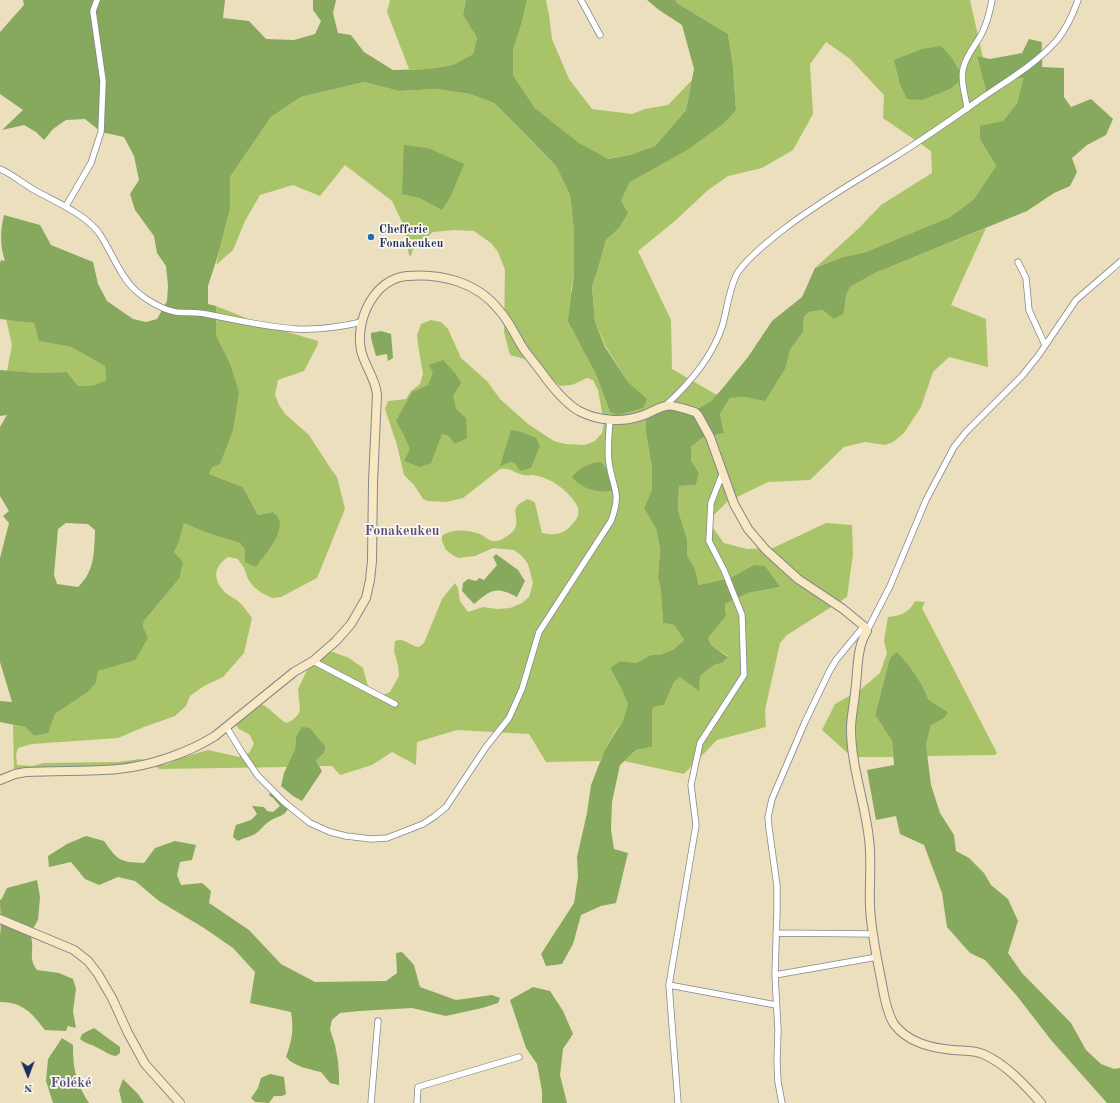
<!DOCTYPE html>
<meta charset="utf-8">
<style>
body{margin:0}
#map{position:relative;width:1120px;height:1103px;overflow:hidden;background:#ecdfbe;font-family:"Old Standard TT",serif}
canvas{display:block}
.north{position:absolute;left:8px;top:1055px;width:40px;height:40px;-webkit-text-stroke:3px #fbf7ec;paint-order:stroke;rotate:179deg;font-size:11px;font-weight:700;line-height:16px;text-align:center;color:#1b2f5e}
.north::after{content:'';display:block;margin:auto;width:14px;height:18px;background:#1b2f5e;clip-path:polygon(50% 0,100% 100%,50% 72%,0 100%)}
</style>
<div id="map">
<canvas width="1120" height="1103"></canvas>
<div class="north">N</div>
</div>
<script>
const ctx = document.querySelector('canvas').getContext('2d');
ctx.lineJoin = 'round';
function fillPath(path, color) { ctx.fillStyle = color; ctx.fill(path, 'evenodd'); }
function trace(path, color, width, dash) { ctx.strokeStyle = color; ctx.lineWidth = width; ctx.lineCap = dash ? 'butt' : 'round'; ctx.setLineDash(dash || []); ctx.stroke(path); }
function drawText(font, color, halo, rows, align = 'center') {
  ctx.font = font + ' "Old Standard TT",serif'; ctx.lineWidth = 3.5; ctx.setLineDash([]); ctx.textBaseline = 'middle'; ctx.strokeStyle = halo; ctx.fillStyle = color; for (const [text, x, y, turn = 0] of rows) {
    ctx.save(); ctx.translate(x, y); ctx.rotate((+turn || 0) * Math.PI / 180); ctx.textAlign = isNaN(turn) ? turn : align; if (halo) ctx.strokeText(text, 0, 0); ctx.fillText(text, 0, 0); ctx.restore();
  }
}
const green = new Path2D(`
 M390,0H466L463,15L477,38L473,54L453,65L429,69H409L387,12Z
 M527,0H546L549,15L552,39L569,79L592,109L632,114L645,109L668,105L692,80L686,110L655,146L630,155L607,159L578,142L535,108L513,75V50L522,22Z
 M675,0H970L983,58L977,56L999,86L1017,78H1025L1017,103L1003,121L980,139L996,166L974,199L950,217L866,252L843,257L815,268L859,228L881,205L932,173L931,151L883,118L884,95L849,58L826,42L810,64L813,114L793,150L762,168L728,176L707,191L676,220L638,251L671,320L672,369L717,395L710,402L700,408L677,402L646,433L652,468V490L644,508L656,529L660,549L658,577L661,592L663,623L674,625L684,640L674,649L660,655H651L636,663L620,661L610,668L620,686L628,704L622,723L615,731L600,761L546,762L529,734L457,730L417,742L416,765L392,752L372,765L340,775L332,766H319L316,761L324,753L326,747L310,728L296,737L295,749L287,767L160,769L152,765L146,769L96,770L76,766L55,770L43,777L34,767L14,772L13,725L25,727L34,736L47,733L55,714L88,692L96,683L98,671L112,666L143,627L144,621L179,579L174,552L179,542L184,522L210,534L240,543L245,550L279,529V519L273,512L258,515L243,487L209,474L239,393L230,363L216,335V306L261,324L318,341L317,346L304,371L278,380L275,395L279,405L285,414L309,435L331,469L337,477L345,509L317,578L281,597L272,598L262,593L254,587L248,579L244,568L238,559L228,557C215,566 212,577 223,590C227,595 234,598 238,601C244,606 248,613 252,618L244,653L223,677L204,686L190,696L186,706L175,716L144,727L118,738L32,744L18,748L16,754L17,765L33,766L43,763L119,762L140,759L166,765L180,758L208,750L239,757L249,753L254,744L250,735L239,729L236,725L235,715L258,703C269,706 276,717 286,723L291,721L298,715L300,710L298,689L310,664L327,652H333L349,658L363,668L370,694H386L390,692L399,676L398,665L394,651L395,641C405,637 409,646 419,647L424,643L442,599L455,583L458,588L460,601L468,612L483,607L497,609L510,608L522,603L529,597L533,583L528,564L522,556L514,550L493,548L475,556L459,558L454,556L446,550L442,541V536C453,528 470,530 482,535C485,537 489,540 492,541C496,542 501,540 504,538C507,536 512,533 514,530C522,519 507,509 524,501C528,498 531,500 535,503L542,533C556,536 565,534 574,522C578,518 579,514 578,508C576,500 561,486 553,482C548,479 539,476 533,475C530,475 526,476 523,475C513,473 513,468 500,469L463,498L446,502L428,501L423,499L414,485L404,475L397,445L385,409L388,401L406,399L411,391L420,384L423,374L418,345L417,335L421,324L431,320L441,322L448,329L461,358L487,381L500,399L528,424L554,441L565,444L585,445L595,441L602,433L604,423L598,390L593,380L587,378L572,385L560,386L536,365L528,360L510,355L504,332L505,270L498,252L491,243L474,231L454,230L433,232L413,249L411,256L409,255L404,226L392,201L345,165L320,196L293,185L260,195L245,221L233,250L216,265L230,209V177L271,117L301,97L364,82L399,91L436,89L470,94L494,103L556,166L570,195L574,231V274L571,290L595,372L610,412L647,400L628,382L606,347L595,322L592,286L598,269L606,240L618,229L621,201L630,182L657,166L736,110L733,67L728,34L677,3Z
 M986,228L951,305L986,319L988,367L949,357L933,372L921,407L904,433L893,442L885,445L865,442L844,447L810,480L768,482L727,502L708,521L724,543L747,549L773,548L826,523L852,525L853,554L847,597L787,635L780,643L765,710L766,727L717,740L684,774L624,761L636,750L652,747V718L653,707L664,705L674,682L680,677L700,676L714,665L722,663L728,656L711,645L708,638L726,616L725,604L748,593L780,587L754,565L730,578L699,585L695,569L687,555V539L678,510L679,486L696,485L699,473L691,460V447L702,438L724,433L720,414L730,398L746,397L786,367L790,350L803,332L804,317L809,312L823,310L844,313L846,296L850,287L875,273Z
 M6,319L34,323L40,341L71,347L105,366L106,380L95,385L78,386L67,372L38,373L7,371L12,345Z
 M915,601L925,602L922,608L997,753L995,755L927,756L926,745L931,725L943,718L948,712L929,700L921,683L910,667L890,658L875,715L892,741L893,757H852L822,730L835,704L860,690L880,673L887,653L884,641L888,617C900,616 909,613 915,601Z`);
const forest = new Path2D(`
 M23,0H225L223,18L249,21L266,39L294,40L315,34L321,21L313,10V0H336L333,13L338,33L351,35L364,52L393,70L429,69L453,65L473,54L477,38L463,15L466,0H527L522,22L513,50V75L535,108L578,142L608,159L630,155L655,146L686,110L694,69L682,25L659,10L647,0H675L677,3L728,34L733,67L736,110L723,124L687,150L630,182L621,201L628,213L618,229L606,240L598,269L592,286L595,322L605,347L628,382L647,399L643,408L617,415L610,412L595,372L568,321L574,274V231L570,195L556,166L522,131L494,103L470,94L436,89L399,91L364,82L301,97L271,117L230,177V209L219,252L208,286V304L216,306V335L230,363L239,392L233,430L220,464L212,467L209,474L243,487L258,515L273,512C275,514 278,517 279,519C284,535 264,555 256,567L245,562V550L240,543L210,534L184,523L179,542L174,552L183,562L179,579L144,621L143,627L148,638L135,660L98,671L96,683L88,692L55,714L48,733L34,736L25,727L0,722V701L12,702L0,662V558L9,523L3,516L9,511L0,496V427L7,415L0,416V370L38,373L67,372L78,386L95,385L106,380L105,366L71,347L39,341L34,323L0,319V263L1,260L5,261C0,246 0,231 4,215L40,225L51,245L93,262L98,284L107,301L133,319L146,322L157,319L167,301L168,286L166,266L157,253L154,236L135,210L130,194L139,180L134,156L124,137L101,132L85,119L66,120L53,129L44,140L36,132L24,125L2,130L23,110L0,94V32L24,5ZM66,523L88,524L95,530C94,552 95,571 78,587L57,584L54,575L58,529Z
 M1029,39L1042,42C1041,51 1043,58 1042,67L1064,68V97L1071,107L1091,99L1113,119L1106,135L1087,145L1072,158L1077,172L1070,186L1054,193L1027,211L875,273L850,287L846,296L844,313L834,319L823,310L809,312L804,317L803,332L790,350L786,367L765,401L746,397L730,398L720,414L724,433L702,438L691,447V460L699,473L696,485L679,486L678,510L687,539V555L695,569L699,585L730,578L754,565L765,566L780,587L748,593L725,604L726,616L708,638L711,645L728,657L722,663L714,665L700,676L699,691L680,677L674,682L664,705L653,707L652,718V747L636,750L620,765L612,802L611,830L614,849L628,853L616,903L601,906L581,915L573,944L562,964L546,966L541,954L574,903L578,877L577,857L587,813L591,785L604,752L616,731L622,723L628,704L620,686L610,668L620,661L636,663L651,655H660L674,649L684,640L674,625L663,623L661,592L658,577L660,549L656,529L644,508L652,490V468L646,433V412L663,403L677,402L699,408L710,402L722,389L748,357L772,321L802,297L815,268L843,257L866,252L950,217L974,199L996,166L980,139V126L1003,121L1017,103L1024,78H1017L987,93L977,56L990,59L1022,53Z
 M941,46L952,58L963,78L950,89L922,100L907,99L900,84L894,60L922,49Z
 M404,145L428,148L464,164L451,196L442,210L420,198L402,194Z
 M381,331L391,334L393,358L388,361L387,354L376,356L371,338V333Z
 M443,360L455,373L461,383L453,396L456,409L466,418L467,438L455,444L449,436L442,434L431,463L420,467L404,461L410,449L404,435L396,421L412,392L428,385L433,373L429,365Z
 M511,430L522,432L536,438L540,446L531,468L520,471L515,463L510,462L500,466Z
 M601,462L613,477L612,491C598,493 581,489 572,477C580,467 589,463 601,462Z
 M496,554L518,570L525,581L517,597C497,586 491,589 474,604L462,591L463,583L468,579L476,581L479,578L484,580L497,565L493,557Z
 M897,652L910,667L921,683L929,700L948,712L944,718L931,725L926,745L931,785L940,813L954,835L956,851L969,858L984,873L991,885L1008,899L1018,921L1008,953L1022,973L1071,1023L1086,1050L1101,1064L1114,1069L1120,1068V1103H1107L1051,1040L1017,996L985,960L970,953L947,927L942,893L924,845L900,834L896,816L876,820L867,770L894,765L892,741L875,715L890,658Z
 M302,727L310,728L326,747L324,753L316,761L322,771L302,801L293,796L281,786L284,773L295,749L296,737Z
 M270,793L286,799L290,803C286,819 278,814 267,823C263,826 260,831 255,834C250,837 243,838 238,841L233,837L234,831L236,825L251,820L257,814L252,806L264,807L267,811L273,812L280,806L273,798L269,795Z
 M86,836L104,841C118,861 120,862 144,863L155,848L175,841L196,845L192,860L180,862L177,875L181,885L202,883L211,891L209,903L249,930L281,964L315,982L386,981L397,973L396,953L402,952L414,965L420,987L456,1000L492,995L500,998L498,1003L482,1008L446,1016L412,1008L359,1011L340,1013L332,1020L330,1029L335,1045L338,1061L339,1075V1085L330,1083L321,1072C309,1069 295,1067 286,1057C292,1040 294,1030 291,1012L250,1003L255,972L233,948L204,928L159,901L135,881L118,877L99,885L85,879L71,862L49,867L48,856L67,844Z
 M37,880L40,897L38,920L30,934C36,949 27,957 37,970L59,973L73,979L76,989L73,1011L76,1028L68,1026L66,1031L45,1030C32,1013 23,1002 0,1002V935C2,924 0,912 0,899L1,900L7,888Z
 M533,987L550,991L563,1011L573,1034L563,1049L560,1075L567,1103H542V1091L537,1064L526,1048L510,1000Z
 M94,1028L120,1047V1053L116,1056C108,1055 105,1051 98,1048C91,1044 86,1044 80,1039L82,1034Z
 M62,1038L73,1045C73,1070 76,1082 89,1103H53L46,1081L48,1059Z
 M270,1074L284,1077L286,1094L282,1096H274L269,1103L255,1102L251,1098L258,1088L261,1078Z
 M123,1079L138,1094L144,1103H122L119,1090Z`);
const street = new Path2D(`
 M581,0L600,35
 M967,109C966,95 960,83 963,69C966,55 976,45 982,33C987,23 990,11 992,0
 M0,169C14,175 23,184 36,191C56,202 85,214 99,233C112,252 119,275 136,291C146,300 163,310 176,312C186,313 196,312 206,314C236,320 266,327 296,329C318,330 340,327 362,322
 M66,206L91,163L101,132L103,81L93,11L97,0
 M1018,262L1026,278L1029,310L1045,345
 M666,405C689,384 712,357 722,327C727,311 729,287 738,272C748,258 771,239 784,229C819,202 856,181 893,158C925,138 955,117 986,95C1010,79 1038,62 1057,40C1067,28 1073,14 1078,0
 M867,631L890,586L926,500L954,447L966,432L1022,376L1038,356L1076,300L1120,262
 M313,661L395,704
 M227,728L241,751L258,776L284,802L310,823L330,832L346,836L371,839L387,838L423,824L435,816L446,807L486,747L509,718L522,689L539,632L611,521C622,492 613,490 609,463C607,449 609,434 610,419
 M776,933L873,934
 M775,975L877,957
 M669,985L776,1005
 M371,1103L378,1021
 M417,1103L418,1087L519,1057
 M678,1103L669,985L696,825L691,785L700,743L744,675L742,615L724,570L709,541L711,503L723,472
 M782,1103L778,1082L777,1061L778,1030L775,975L777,911V886L769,828L768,817L772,799L805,722L829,672L836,660L864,626`);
const secondary = new Path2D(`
 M0,780L15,774L26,772C57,770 87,772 118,769C150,766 188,753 215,736L294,672L313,661L336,641L351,624L366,598L370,580L372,561L373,482L377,395C376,379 364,365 361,350C355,320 374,279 407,276C441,273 477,282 499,310C509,321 515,335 523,348C530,358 538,367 545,377C554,389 565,403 579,411C598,421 623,423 644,415C650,413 659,407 666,406C672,404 688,410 695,412L698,415L710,437L734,504L748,529L766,550L798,579L843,609L865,627L867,631C856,648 858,673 855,693C854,705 851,717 851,729C851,766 865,802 869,839C872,861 869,884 870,906C871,932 877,958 882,984C884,996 887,1013 894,1024C908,1043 932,1048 953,1050C963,1051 974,1050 983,1054C1006,1064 1025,1085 1041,1103
 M0,919L74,950L88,961L98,974L112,998L128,1033L145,1064L180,1103`);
const markers = [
 [371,237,4,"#1f6fb2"]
];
const poiNames = [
 ["Chefferie",379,230],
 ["Fonakeukeu",379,244]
];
const quarterNames = [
 ["Fonakeukeu",402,531],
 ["Foléké",71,1083]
];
fillPath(green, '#a9c369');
fillPath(forest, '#86a95d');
trace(street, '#84878e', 7);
trace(secondary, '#84878e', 10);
trace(street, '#fff', 5.5);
trace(secondary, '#f8e7c3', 8);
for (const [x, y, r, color] of markers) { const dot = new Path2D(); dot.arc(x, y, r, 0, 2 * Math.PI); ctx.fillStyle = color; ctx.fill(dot); trace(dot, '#fbf7ec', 1.5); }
drawText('bold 12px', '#1b2f5e', '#fbf7ec', poiNames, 'left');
drawText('bold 14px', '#585081', '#fbf7ec', quarterNames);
</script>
